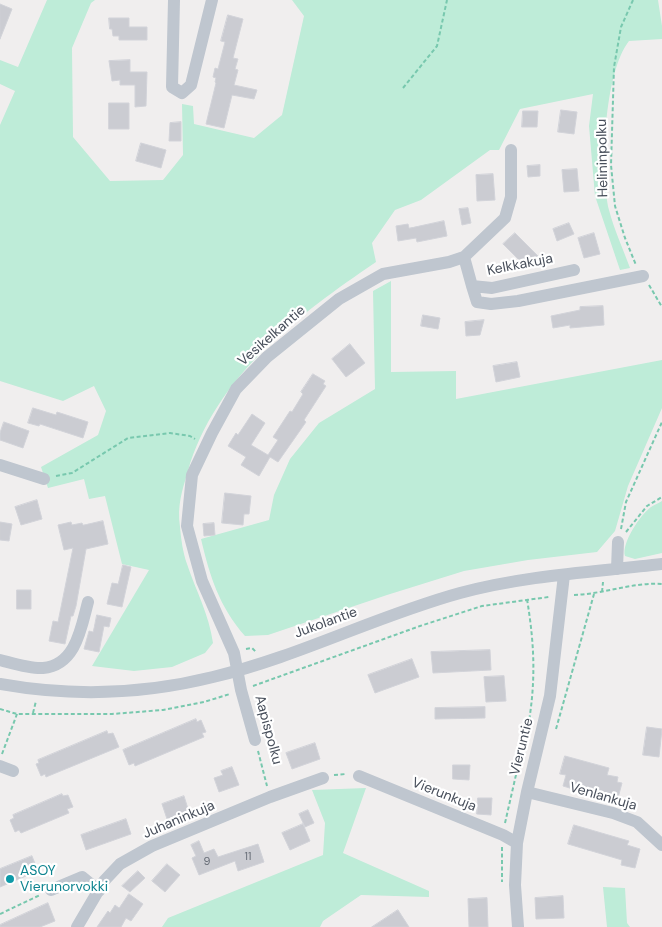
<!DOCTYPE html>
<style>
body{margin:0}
canvas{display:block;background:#f0eeee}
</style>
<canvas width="662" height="927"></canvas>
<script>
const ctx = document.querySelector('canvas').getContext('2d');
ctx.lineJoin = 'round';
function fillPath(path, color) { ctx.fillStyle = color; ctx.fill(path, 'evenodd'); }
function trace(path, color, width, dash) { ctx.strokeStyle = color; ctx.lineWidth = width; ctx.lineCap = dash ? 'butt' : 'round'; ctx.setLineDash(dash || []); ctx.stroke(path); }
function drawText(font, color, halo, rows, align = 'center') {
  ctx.font = font + ' "DM Sans",sans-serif'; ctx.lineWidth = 4.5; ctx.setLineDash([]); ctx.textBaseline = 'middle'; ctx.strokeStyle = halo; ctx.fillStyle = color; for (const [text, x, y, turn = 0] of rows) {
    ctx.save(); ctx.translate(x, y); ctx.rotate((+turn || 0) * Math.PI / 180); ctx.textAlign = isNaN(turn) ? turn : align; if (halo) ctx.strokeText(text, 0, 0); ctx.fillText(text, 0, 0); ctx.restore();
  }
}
const green = new Path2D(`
 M47,0H95L91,3L72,48L73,137L110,181L163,180L183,155L182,104L193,106L194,124L254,138L282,115L304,16L292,0H658L662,26V39L629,41C604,73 600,170 609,210C614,229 623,249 630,268L620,270L595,196L589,126L593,94L520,109L499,150H490L421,200L395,210L372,243L376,262C298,315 215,377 188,471C182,491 177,505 180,527C181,539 183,553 187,564C196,591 209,614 213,643L205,653L172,667L134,671L92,666L149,570L122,564L105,496L89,499L84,479L48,488L41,467L98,435L106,411L94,386L63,401L0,381V125L15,91L0,84V60L18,67Z
 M391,281V372L456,371V399L662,360V408L628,486L615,531L597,552L528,560L464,571L387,595L268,635L245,636C219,606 210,577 201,539L269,520L274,495L290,459L319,423L375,389L373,291Z
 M662,501V553L635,559L625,556C621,544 640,515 651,507C654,505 659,503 662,501Z
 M366,788L343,853L429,891V897L361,895L323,921L320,927H162L168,918L323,855L325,823L312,790Z
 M603,887L625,888L627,923L630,927H607Z`);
const building = new Path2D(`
 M0,4L12,9L0,39Z
 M228,15L243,19L233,58L238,59L235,69L238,70L234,85L257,90L254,99L232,95L224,128L206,124L216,83L215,82L216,78L213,77L215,68L218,69L225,42L221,41Z
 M109,18H129V27H147V40H119V36H113L112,29H110Z
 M130,60V72H147L146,106L135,107V85H120V80L112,81L109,61Z
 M109,103H129V129H109Z
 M561,110L577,112L574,134L558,132Z
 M523,111H538L537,127H522Z
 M181,122V141H169L170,123Z
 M141,143L166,150L161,168L136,161Z
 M540,165V176L528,177L527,166Z
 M577,169L579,191L564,192L562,170Z
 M493,174L495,200L477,201L476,175Z
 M468,208L471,223L462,225L459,209Z
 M444,221L447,236L417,242L416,238L398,241L396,226L408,224L409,228Z
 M569,223L574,234L557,241L553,229Z
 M515,233L540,258L528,269L503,244Z
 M594,233L600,254L584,258L578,238Z
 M603,306L604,325L570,328V325L553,328L551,316L580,310V307Z
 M423,315L440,318L438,329L421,326Z
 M484,320L480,335L466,336L465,322Z
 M350,344L365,363L346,377L332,359Z
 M517,362L520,377L496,382L493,366Z
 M313,374L325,381L323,384L326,386L304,420L306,422L278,462L270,457L259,476L241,465L246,457L228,446L236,433L238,435L252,414L265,423L251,445L268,455L278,440L273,437L290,411L292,412L303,394L301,392Z
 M33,408L56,415L57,412L88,422L83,438L40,424L39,426L28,423Z
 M4,422L29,431L23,448L0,440V433Z
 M225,493L251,496L249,514H244L243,525L222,523Z
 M37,500L42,519L21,525L15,507Z
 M103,521L108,544L86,549L76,606L73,616H71L65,644L49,641L53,621L58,622L73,548L64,550L58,525L71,522L72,525L82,523L83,525Z
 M0,522L12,524L9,541L0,540Z
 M214,523L215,535L204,536L203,524Z
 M123,565L131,567L122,607L107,604L112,583L118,584Z
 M17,590H31V609H17Z
 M97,615L111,618L109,627L104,626L99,652L84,649L89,631L93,632Z
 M490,650L491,670L433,673L431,652Z
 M412,659L419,677L375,693L368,675Z
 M504,676L506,701L486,702L484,677Z
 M485,707V718L435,719V708Z
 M196,719L197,722L201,720L206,732L202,733L204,737L135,766L134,763L129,765L123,750Z
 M647,727L662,729L659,757L643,755Z
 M107,731L108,734L113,733L119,747L46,777L45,774L41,776L36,764L39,763L38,760Z
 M315,743L320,759L292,769L286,753Z
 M565,756L609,768L607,775L618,777L617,782L622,783L618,798L597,792L596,796L563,786L566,775L560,774Z
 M453,765H470L469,780L453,779Z
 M232,767L239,785L219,792L214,778L223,775L221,771Z
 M62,794L63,796L68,795L73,807L67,809L69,813L21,833L19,830L15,832L10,820L14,818L13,815Z
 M184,796L189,812L167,819L162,804Z
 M478,798H492L491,815L477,814Z
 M308,810L314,823L305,827L299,814Z
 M126,819L131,834L86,850L81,835Z
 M303,824L310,841L290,850L282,833Z
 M574,825L629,841L627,845L640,849L635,868L621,865L622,860L568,844Z
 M199,841L204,853L214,849L218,857L258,844L264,862L238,871L235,861L199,875L192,858L196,856L191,845Z
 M32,856L38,871L0,887V869Z
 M167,864L180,875L165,892L152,881Z
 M138,871L145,878L130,892L122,886Z
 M129,894L143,904L131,921L126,918L121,927H97L108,911L110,913L115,905L119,908Z
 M563,896L564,918L536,919L535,898Z
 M487,898L488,927H469L468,899Z
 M48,903L55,921L40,927H0V925Z
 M398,910L409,927H372Z`);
const path = new Path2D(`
 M633,0L621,27L614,67L611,165L615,206L625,238L636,265
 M403,88L437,46L447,0
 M649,285L662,307
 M56,476L72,473L128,438L170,433L190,436L195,439
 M621,529L626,502L662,422
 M626,532L647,506L662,497
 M602,592L603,582
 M574,595C604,594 632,582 662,584
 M527,599C535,648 536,684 527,733
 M246,649L252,648L256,652
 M253,686L420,626L482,606L549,597
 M0,709L17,714H112L163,710L204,702L230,694
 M33,713L36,701
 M556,729L594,594
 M258,751L267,786
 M2,754L17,714
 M334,775L346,774
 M505,823L518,766L524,747
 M502,847V882
 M0,914L40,895`);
const minor = new Path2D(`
 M174,0L172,87L182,93L191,85L212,0
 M464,257L472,286L492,288L574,270
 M472,286L477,302L491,304L518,301L643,276
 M0,465L44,479
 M617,569L618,542
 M0,660C12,663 31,669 43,668C76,665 81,628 88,602
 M0,684C73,697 141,695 213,677C298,657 376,616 460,593C526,575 595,572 662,564
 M255,740L241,690L234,653L202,581L187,526L192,475L212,433L236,389L267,357L339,299L383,274L449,262L464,257L505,218L511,197V150
 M0,766L13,771
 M359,776L503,835L517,843
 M527,792L613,813L637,822L662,845
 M51,890L82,877L99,891
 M77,927L104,881L120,864L152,846L270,797L323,778
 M518,927L515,885L517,843L527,792L550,696L564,575`);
const markers = [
 [10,879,5,"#0f9aa8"]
];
const numberNames = [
 ["11",248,857],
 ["9",207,862]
];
const streetNames = [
 ["Helininpolku",603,158,-91],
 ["Kelkkakuja",520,265,-11],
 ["Vesikelkantie",272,336,-41],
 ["Jukolantie",326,623,-20],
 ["Aapispolku",268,730,75],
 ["Vieruntie",522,747,-76],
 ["Vierunkuja",444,795,22],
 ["Venlankuja",603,797,16],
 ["Juhaninkuja",179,820,-23]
];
const cultureNames = [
 ["ASOY",20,871],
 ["Vierunorvokki",20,887]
];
fillPath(green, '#beecd8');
fillPath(building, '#cbccd2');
trace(building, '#d2d3d9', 1);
trace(path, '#78c8ae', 2, [4, 2.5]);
trace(minor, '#bfc6cf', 12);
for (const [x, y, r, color] of markers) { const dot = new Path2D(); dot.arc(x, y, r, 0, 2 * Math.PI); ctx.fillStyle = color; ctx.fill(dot); trace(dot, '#fff', 2); }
drawText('11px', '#686e78', null, numberNames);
drawText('14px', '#474e5a', '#fff', streetNames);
drawText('14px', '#0d838f', '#fff', cultureNames, 'left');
</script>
